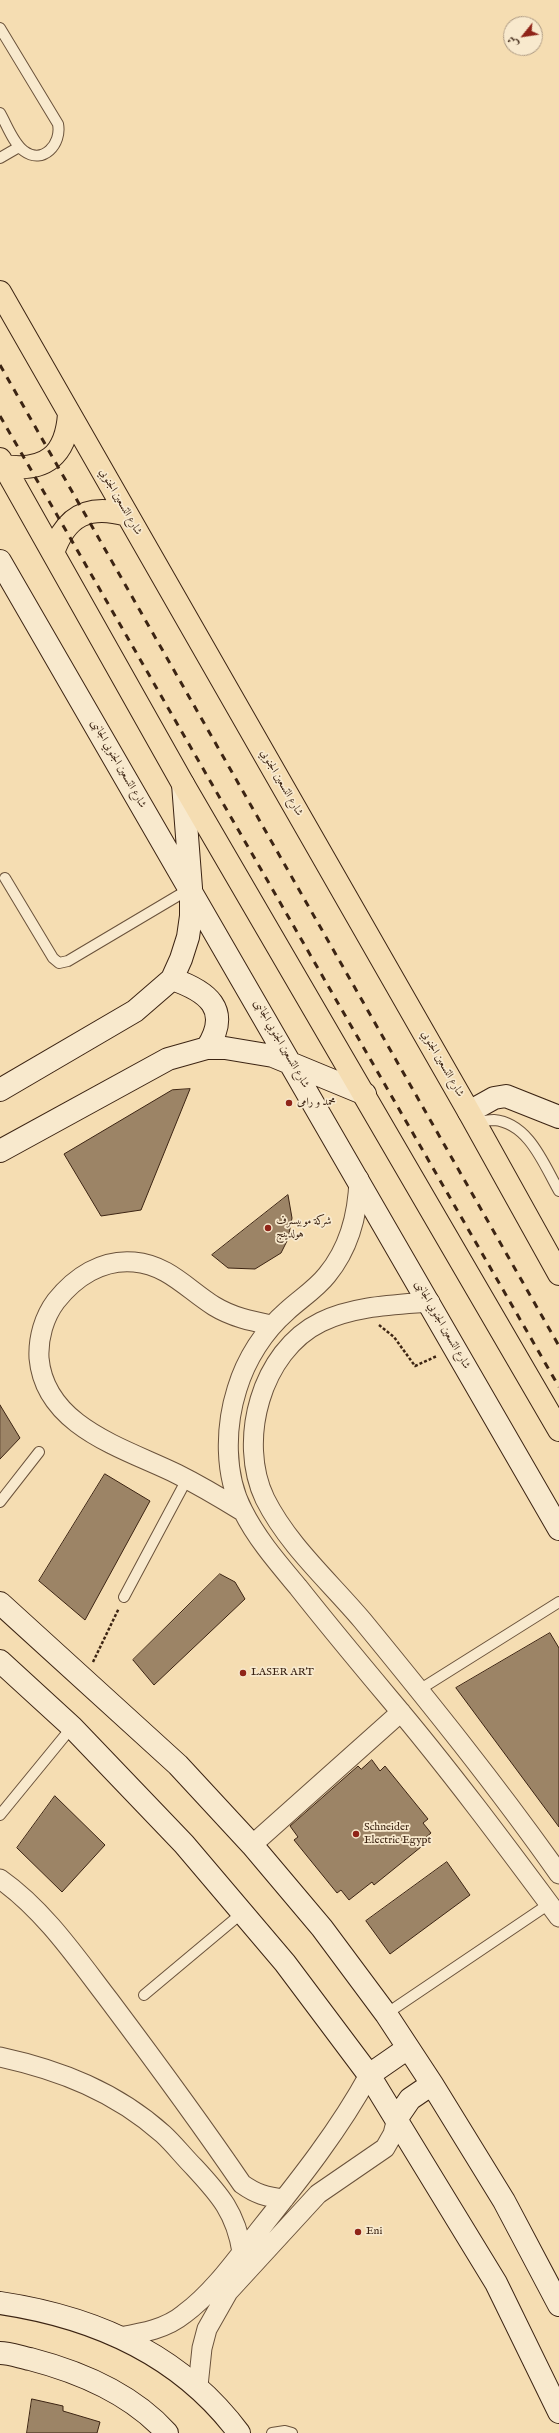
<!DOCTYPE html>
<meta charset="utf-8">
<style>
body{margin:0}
#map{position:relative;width:559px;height:2433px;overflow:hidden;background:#f5ddb2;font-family:"IM FELL English",Amiri,serif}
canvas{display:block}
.north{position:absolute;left:503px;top:16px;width:40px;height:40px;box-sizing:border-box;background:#f8e9cd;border:1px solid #ad9a83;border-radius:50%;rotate:240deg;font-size:11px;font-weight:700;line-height:16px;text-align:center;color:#3c2413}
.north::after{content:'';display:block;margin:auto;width:14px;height:18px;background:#8f2418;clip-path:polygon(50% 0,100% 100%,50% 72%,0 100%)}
</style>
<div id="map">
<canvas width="559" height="2433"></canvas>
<div class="north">ش</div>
</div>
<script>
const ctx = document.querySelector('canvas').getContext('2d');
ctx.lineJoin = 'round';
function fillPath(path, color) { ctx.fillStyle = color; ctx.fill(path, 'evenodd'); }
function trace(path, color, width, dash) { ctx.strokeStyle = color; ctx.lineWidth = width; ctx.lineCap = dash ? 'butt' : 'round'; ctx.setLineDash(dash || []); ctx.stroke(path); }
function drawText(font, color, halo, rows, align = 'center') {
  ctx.font = font + ' "IM FELL English",Amiri,serif'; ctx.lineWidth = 3.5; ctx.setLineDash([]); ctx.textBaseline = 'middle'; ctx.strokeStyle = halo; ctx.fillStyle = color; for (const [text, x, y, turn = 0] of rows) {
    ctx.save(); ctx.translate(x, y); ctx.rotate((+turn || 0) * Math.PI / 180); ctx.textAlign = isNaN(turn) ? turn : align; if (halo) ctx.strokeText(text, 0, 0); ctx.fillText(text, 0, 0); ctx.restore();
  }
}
const building = new Path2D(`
 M190,1089L141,1210L101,1216L64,1154L172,1090Z
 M288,1195L292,1218L288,1239L281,1253L255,1269L228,1268L212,1255Z
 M0,1405L20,1438L0,1459Z
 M105,1474L150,1501L85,1620L39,1581Z
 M220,1574L235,1582L245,1599L154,1685L133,1660Z
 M550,1633L559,1648V1827L456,1688Z
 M372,1760L380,1771L385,1766L428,1819L423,1823L431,1833L419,1843L421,1847L374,1885L372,1882L349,1900L341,1890L337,1893L294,1840L298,1837L290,1826L358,1766L361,1769Z
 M55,1796L105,1845L62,1892L17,1848Z
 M447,1862L470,1895L390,1954L366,1921Z
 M32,2399L63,2406V2411L100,2422L97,2433H27Z`);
const path = new Path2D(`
 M379,1325L394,1337L415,1366L437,1356
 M93,1662L119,1608`);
const lane = new Path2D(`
 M0,28L58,124C62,144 43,165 24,151C13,143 7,125 0,113
 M0,158L19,147
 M5,878L53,958L59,963L68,961L191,888
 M475,1122C481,1122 488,1120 494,1120C529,1123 544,1165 559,1191
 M0,1502L39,1452
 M124,1597L187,1479
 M419,1690L559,1602
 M0,1815L72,1727
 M144,1995L242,1913
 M386,2014L549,1904
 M272,2433L285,2431L292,2433`);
const street = new Path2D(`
 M359,1179C358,1214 350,1247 327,1275C316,1289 300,1299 287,1311C264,1331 246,1359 237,1389C225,1427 224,1475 243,1511C257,1539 278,1563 298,1587C328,1625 358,1661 389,1698C449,1769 504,1843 559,1917
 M430,1302C393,1305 354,1306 321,1322C261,1351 237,1441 265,1499C288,1545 329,1581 362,1620C430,1703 497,1786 559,1874
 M242,1511C221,1498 199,1485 177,1474C124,1448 45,1427 39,1358C38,1338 44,1317 56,1301C75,1277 102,1259 134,1262C168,1265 187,1289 214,1306C232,1317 251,1321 271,1325
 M252,1845L401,1712
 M0,1879C44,1910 76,1957 109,2000C154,2060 199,2121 242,2184C256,2194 266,2197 284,2199
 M0,2057C60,2070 116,2092 163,2134C174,2144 183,2156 194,2167C220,2195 236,2213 242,2252
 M119,2337C142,2333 166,2329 184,2314C214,2292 238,2257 261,2228C300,2179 339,2130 369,2075
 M198,2386L202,2348L207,2329L228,2292L318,2194L385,2148L393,2134L397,2118`);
const secondary = new Path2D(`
 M0,561L559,1529
 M172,979C207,991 232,1009 207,1048
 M0,1090L135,1011L172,979L181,959L188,937L191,916V888L183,784
 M469,1112L494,1098L506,1096L559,1117
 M0,1151L168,1059L207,1048H225L273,1056L365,1094
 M0,1603L178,1765L252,1845L322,1928L386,2014L432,2084L504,2201L559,2305
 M0,1661L72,1727L184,1844L285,1963L369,2075L496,2283L559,2412
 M369,2075L408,2048
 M397,2118L410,2099L432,2084
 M0,2303C94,2317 181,2355 239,2433
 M0,2353C10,2353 20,2357 30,2359C80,2372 132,2394 167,2433`);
const primary = new Path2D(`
 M0,292L469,1112L559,1274
 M0,459L183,784L559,1430
 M4,466C45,472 66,456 69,414
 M53,553C66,515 89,504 127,515`);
const rail = new Path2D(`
 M0,365L559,1346
 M0,416L559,1387`);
const markers = [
 [289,1103,4,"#8f2418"],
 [268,1228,4,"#8f2418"],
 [243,1673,4,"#8f2418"],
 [356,1834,4,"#8f2418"],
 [358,2232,4,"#8f2418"]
];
const streetNames = [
 ["شارع التسعين الجنوبي",120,502,60],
 ["شارع التسعين الجنوبي الجانبى",118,764,60],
 ["شارع التسعين الجنوبي",281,783,60],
 ["شارع التسعين الجنوبي الجانبى",281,1044,60],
 ["شارع التسعين الجنوبي",442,1064,60],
 ["شارع التسعين الجنوبي الجانبى",442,1325,60]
];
const poiNames = [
 ["محمد و رامى",297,1103],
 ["شركة موبيسرف",276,1222],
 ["هولدينج",276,1235],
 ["LASER ART",251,1673],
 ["Schneider",364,1828],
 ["Electric Egypt",364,1841],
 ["Eni",366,2232]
];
fillPath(building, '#9c8466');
trace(building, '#3c2413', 1);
trace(lane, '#6a523b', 12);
trace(street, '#6a523b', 21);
trace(secondary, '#3c2413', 24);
trace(primary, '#3c2413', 24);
trace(path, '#3c2413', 2.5, [3, 2]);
trace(lane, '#f8e9cd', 10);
trace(street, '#f8e9cd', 19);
trace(secondary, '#f8e9cd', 22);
trace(primary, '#f5ddb2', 22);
trace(rail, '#3c2413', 3, [7, 7]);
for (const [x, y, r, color] of markers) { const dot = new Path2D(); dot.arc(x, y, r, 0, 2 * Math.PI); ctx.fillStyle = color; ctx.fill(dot); trace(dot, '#f8e9cd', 1.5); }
drawText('11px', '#3c2413', '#f8e9cd', streetNames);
drawText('11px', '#3c2413', '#f8e9cd', poiNames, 'left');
</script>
